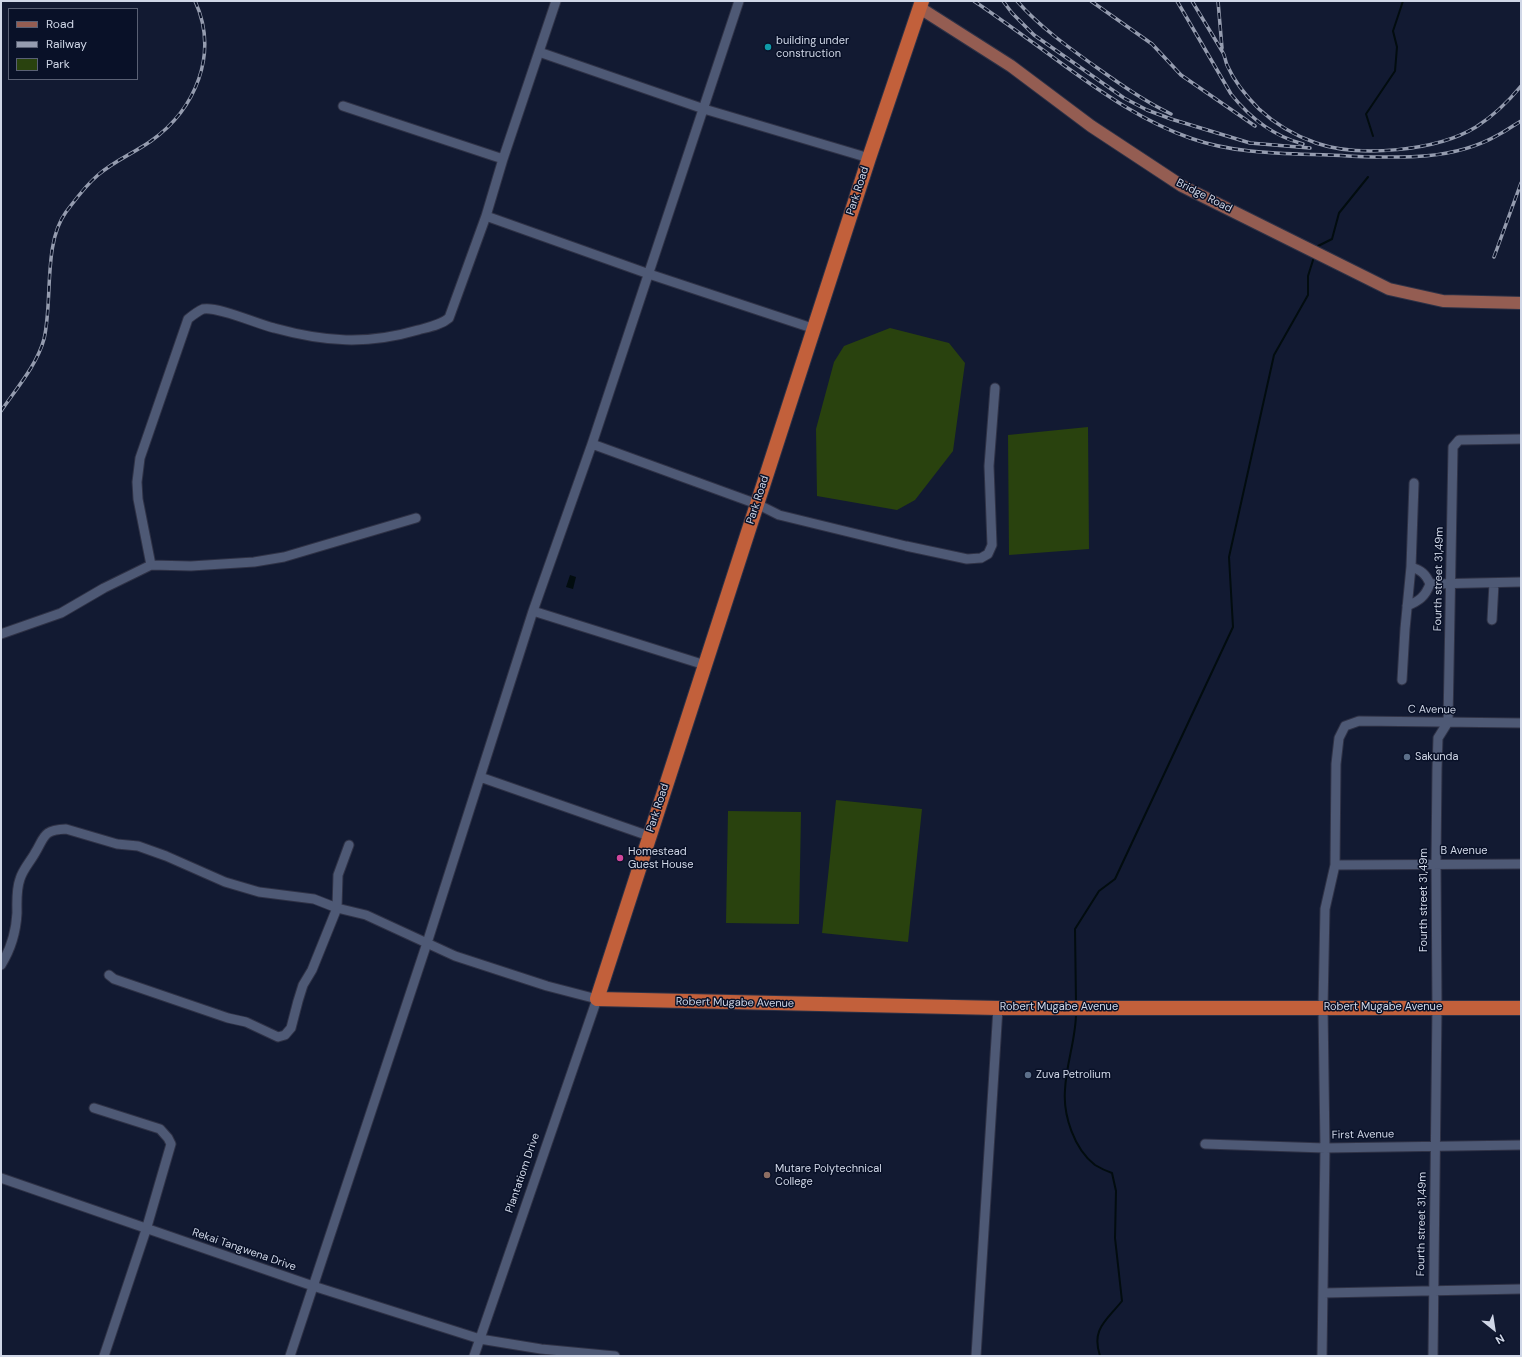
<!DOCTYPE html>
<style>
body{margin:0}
#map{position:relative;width:1522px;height:1357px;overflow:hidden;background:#121a32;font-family:"DM Sans",sans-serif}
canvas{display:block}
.frame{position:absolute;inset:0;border:2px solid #d0d7e7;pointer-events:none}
.legend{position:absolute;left:8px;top:8px;width:130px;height:72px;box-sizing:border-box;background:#091128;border:1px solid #596074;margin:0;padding:5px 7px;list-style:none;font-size:12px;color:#d0d7e7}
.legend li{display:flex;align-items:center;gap:8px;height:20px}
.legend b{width:20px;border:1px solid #596074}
.north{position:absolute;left:1474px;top:1309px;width:40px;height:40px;-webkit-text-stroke:3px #091128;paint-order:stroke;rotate:150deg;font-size:11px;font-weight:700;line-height:16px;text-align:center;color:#d0d7e7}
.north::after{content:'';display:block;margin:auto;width:14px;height:18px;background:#d0d7e7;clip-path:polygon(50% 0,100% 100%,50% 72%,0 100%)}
</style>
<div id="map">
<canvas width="1522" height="1357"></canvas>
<div class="frame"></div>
<ul class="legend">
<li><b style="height:5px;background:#945d52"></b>Road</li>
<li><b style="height:5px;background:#959caf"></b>Railway</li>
<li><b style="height:11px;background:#29420e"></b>Park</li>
</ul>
<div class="north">N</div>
</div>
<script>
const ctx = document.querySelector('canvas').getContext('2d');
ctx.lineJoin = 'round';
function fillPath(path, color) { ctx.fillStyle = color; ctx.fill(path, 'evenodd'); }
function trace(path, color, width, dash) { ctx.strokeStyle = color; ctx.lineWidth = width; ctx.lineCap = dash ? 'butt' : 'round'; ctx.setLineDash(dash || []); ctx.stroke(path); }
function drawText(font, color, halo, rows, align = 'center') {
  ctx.font = font + ' "DM Sans",sans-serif'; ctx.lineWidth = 3; ctx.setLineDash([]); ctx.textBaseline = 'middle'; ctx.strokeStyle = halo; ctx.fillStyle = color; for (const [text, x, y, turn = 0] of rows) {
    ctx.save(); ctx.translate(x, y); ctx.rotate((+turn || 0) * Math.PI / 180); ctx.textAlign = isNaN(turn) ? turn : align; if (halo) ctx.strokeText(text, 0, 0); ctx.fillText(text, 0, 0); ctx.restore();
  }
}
const green = new Path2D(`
 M890,328L949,343L965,363L953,451L915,500L897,510L817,496L816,429L834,362L844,346Z
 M1088,427L1089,549L1009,555L1008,435Z
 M836,800L922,809L908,942L822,933Z
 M728,811L801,812L799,924L726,923Z`);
const water = new Path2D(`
 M570,575L576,577L573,589L566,587Z`);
const stream = new Path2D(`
 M1373,136L1366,114L1395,71L1397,47L1393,31L1403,1
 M1317,249L1318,246L1332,239L1339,213L1368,177
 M1076,1003L1075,929L1099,891L1115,879L1233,627L1229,557L1274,355L1308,295V276L1314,257
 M1076,1013C1076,1039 1066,1064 1065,1090C1063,1115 1074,1149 1095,1165C1100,1168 1106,1171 1112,1173L1116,1191L1115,1238L1122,1301C1106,1321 1091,1329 1100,1356`);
const minor = new Path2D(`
 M539,52L704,109L869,158
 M343,106L503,159
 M486,216L649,274L815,329
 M592,444L757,504L779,515L906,546L967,559L981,558L988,554L992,545L989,466L995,388
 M151,565L138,499L137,482L140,458L188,319C193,315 198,311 203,309C218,306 257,324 274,328C325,342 367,345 418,330C429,327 441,325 449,318L486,216L503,159L556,1
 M1430,584L1521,582
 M1407,606C1419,601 1425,597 1430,584C1426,574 1421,570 1411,567
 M533,611L705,665
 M1492,620L1494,583
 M1,634L61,613L104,588L151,565L191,566L254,562L284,557L416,518
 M1402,680L1405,629L1411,567L1414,483
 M480,777L649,836
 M1335,865L1521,864
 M1,965C11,949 16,932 17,913C17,902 16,890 20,879C23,869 30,862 35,853C45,837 42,830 66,829L117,844L138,846L166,856L225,882L259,892L314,899L337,908L366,915L455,956L547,986L597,999L474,1356
 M109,975L114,979L228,1018L246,1022L278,1037L285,1035L291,1028L298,1001L303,985L312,970L337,908L338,875L349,845
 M94,1108L160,1129L168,1138L171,1144L146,1230L104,1356
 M1205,1144L1325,1148L1521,1145
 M1,1178L313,1286L480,1339L541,1349L615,1356
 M1323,1293L1521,1289
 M290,1356L427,943L533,611L592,444L739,1
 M976,1356L998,1008
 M1322,1356L1325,1148L1323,1007L1325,909L1335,865L1336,764L1339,738L1345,726L1359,721L1521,723
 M1433,1356L1437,1007L1436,863L1437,769L1438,738L1448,722L1453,447L1459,440L1521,439`);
const major = new Path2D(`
 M920,8L1011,66L1091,126L1182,186L1389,289L1443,301L1521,303`);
const highway = new Path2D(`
 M922,1L869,158L597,999L998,1008H1521`);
const rail = new Path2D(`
 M974,1C1005,22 1035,44 1065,66C1104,94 1144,122 1190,138C1240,156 1295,153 1348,156C1398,158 1453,161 1498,135C1506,131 1514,125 1521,121
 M1003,1L1012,13L1034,35L1124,98L1147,110L1171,119L1250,143L1310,148
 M1017,1C1040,27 1068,47 1096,67C1120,84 1144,101 1171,114
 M1091,1L1152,44L1181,75L1255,126
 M1177,1L1231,94C1250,118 1273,136 1303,144
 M1192,1C1202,18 1212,34 1222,51C1225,55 1225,60 1227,65C1234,81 1247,97 1259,109C1275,124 1296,136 1316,143C1359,158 1437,151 1476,127C1493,116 1508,102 1521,86
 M1218,1L1222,48
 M1494,257L1521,183
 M1,411C16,389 37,365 44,339C53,301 43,243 66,212C76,199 85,186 98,175C114,161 134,153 151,141C196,109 219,53 195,1`);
const markers = [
 [768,47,4,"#0f9aa8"],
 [1407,757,4,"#5c6f8a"],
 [620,858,4,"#d1479c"],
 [1028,1075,4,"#5c6f8a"],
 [767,1175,4,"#8d6e63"]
];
const poiNames = [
 ["building under",776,41],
 ["construction",776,54],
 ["Sakunda",1415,757],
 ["Homestead",628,852],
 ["Guest House",628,865],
 ["Zuva Petrolium",1036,1075],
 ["Mutare Polytechnical",775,1169],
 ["College",775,1182]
];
const streetNames = [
 ["Park Road",858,191,-72],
 ["Bridge Road",1204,196,27],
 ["Park Road",758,500,-72],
 ["Fourth street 31,49m",1439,579,-89],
 ["C Avenue",1432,710,1],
 ["Park Road",658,808,-72],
 ["B Avenue",1464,851],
 ["Fourth street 31,49m",1424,900,-90],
 ["Robert Mugabe Avenue",735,1003,1],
 ["Robert Mugabe Avenue",1059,1007],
 ["Robert Mugabe Avenue",1383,1007],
 ["First Avenue",1363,1135,-1],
 ["Plantatiom Drive",523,1173,-71],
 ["Fourth street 31,49m",1422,1224,-89],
 ["Rekai Tangwena Drive",244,1250,19]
];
fillPath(green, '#29420e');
fillPath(water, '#020c0f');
trace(stream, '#020c0f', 2);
trace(minor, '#2f3246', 11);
trace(major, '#2f3246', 14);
trace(highway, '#2f3246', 16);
trace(minor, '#4e5975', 9);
trace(major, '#945d52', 12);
trace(highway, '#c2603b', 14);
trace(rail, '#959caf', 3.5);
trace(rail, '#091128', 2, [6]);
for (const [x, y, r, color] of markers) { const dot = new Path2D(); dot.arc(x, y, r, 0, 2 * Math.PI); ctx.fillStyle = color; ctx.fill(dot); trace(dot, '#091128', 1.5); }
drawText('11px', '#d0d7e7', '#091128', poiNames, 'left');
drawText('11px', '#d0d7e7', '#091128', streetNames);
</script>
